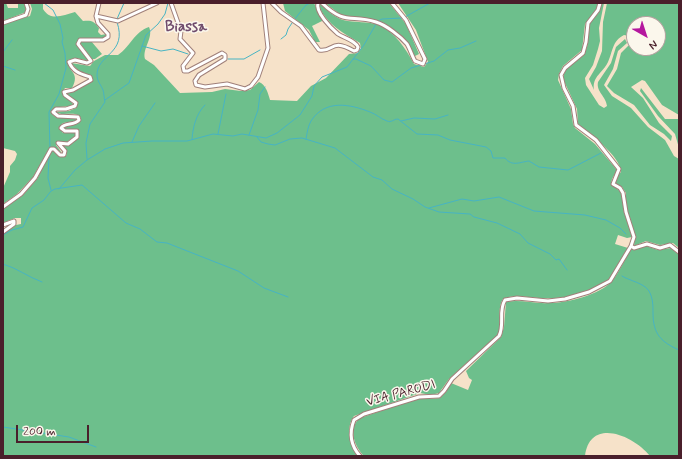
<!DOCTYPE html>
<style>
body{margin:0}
#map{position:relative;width:682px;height:459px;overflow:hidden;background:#f6e2c9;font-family:Mynerve,sans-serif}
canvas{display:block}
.frame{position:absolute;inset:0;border:4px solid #4a1f2b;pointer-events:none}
.north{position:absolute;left:626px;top:16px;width:40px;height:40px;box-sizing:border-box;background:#fbf7ec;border:1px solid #b4a19f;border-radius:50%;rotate:141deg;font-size:11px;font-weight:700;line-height:16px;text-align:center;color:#4a1f2b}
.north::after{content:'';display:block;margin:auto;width:14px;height:18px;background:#b5179e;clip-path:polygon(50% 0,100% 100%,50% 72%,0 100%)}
.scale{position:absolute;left:16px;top:425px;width:73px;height:18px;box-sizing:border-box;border:2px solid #4a1f2b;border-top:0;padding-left:5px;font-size:12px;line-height:14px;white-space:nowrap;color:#4a1f2b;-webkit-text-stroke:3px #fbf7ec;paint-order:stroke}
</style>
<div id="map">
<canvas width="682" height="459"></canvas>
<div class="frame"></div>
<div class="north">N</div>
<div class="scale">200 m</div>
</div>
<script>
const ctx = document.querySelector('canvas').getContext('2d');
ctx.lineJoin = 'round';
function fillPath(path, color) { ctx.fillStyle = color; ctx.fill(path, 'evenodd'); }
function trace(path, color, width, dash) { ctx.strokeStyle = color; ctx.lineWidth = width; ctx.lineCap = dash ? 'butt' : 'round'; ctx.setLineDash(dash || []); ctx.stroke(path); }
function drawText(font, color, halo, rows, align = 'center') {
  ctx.font = font + ' Mynerve,sans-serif'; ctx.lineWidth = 3; ctx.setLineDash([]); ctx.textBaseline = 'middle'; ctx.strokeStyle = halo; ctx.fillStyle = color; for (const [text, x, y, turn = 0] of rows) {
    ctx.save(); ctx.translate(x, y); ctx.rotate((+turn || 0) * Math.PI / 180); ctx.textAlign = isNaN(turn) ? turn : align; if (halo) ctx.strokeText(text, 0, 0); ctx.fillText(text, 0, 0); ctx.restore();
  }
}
const forest = new Path2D(`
 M3,3H6L8,8H18V3H25L26,12L3,21Z
 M30,3H43V9C51,22 63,15 75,12L83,21C91,20 94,21 99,28L98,32L101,35L107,34L106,38H81L78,40L77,43L89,59V61L76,58L68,60C67,72 81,72 72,88H65L62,93L74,105C67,108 58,105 52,110V114L57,118H77L75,121L63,123L59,127L63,133H75V136L67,142H57L56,145L62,153L54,147H50L33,177L17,194L3,204V188L10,172V166L15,160L17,154L15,151L3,148V24L30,16L32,9Z
 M283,3H314L320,16L324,20L312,26L320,42H315L309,30L285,11Z
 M325,3H389L406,24L419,54L415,56C404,42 394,28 377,21L341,15Z
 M398,3H598L596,10L585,24L582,50L563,66L559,74L558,80L571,109L573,124L575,128L595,144L617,170L612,179L611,184L621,192L624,212L632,237L627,238L618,235L615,244L628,248C622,256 615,272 609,279C595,294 558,300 539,298C528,297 513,294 503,299C496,310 503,324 498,335L449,379L439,393L431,395L420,393L354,416C345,428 350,446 358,456H3V234L16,225L21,224V218H15L3,223V209L23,195L37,179L52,150L58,156H66L67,152L60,144L69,145L78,138L79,133L77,130H65L63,128L80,122L81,118C75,110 63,117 55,112L69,111L76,108L78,103L65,93L85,85L93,79L90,75L81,73L71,63L90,66L94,61L105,55H118C131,46 134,32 149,27C154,38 142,48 145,59L154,65L180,93L212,92L225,89L241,91L250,90L259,82C266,85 268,93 270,100L297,101L311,86L326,78L349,54L358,53L361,49L360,43C343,33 328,25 319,7L320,4C327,10 334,17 343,20C355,23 368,21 379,25C395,32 406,49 414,64L424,67L428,62L416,30Z
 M601,3H604L599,28L600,41L598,49L593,65L585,78L586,85L599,105L604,108L607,106C606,96 596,92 598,82L611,63L616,47L625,39L627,43L618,51L613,69L604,85L612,96L631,108L648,127L665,140L674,156L679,159V248L673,243L660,245L646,241L634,246L635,236L626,207V193L622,187L615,184L616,178L621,172C620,155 589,134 578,124L577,109L563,79L565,70L584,55L587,47L590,23L600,11Z
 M607,3H679V115L662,105L645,81L642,80L631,87L643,98L659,123L672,136L671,141L664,134L650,125L634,105L614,93L607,86L617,69L621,53L630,44L629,36L624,35C612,41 613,51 608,62C603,73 592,76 594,90L589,79L596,67L602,51L603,22ZM634,24H658V48H634Z
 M91,41L102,54L95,59H92L80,43L82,41Z
 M641,88L665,119H679V148L675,134L658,116L640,91Z
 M646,246L658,250L671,248L679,255V456H650C633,435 590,417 585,456H364C355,447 347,428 360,418L419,398L431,399L440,398L446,392L451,383L468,390L472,380L469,378L466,371L501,337L504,327L506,302C520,299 534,304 549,303C567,303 600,295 612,281C620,271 625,259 631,249H635Z`);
const stream = new Path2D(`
 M44,3L53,10L60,24L63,38L62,42L65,53L66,68L59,94L49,112L50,149
 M405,17L430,3
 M117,19L124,3
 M294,20L306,5L310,3
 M378,21L382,19L402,18
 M281,39L286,35L288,29L292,23
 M142,46L161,51L173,49L188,54
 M3,52L12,40
 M228,59H244L260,50
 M353,59H356L371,66L384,80L392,82L411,68L434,61L448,50L460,48L476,41
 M3,66L15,70
 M105,100L129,83L146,35L158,24L165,14L168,3
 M401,121L414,118L435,119L448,115
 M218,134L226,94
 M249,135L258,110L260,94L265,87
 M257,137L261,142L268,144L275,145L290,139L302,138L335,148L373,177L382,180L392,189L413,199L425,207L439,212L470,214L474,217L497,223L520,234L528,243L550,254L556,260L559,259L567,270
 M192,139C193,127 196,114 205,105
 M306,139C307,133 308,126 311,121C325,99 350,104 370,112C376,114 381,119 387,121C391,123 394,119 398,119L417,134L438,135L450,140L486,147L491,151L493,158H505C512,167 520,162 529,161L539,167L568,170L601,153
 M132,142L139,126L155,103
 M49,156L48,178L51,190
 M87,159L86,143L90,124L105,102C104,98 104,93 103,90C101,85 97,81 97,75C97,54 128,54 117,22
 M59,189L75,170L87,160L105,149L123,143L152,141H187L213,134L233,136L242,134L266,138L277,133L300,115L312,96L314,86L322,77L347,67L364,45L376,24
 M429,208L462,199L474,201L499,197L534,211L585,215L606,220L620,228L626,234
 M3,235L12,230L23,227L32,208L44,200L51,191L55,189L82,185L126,223L140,229L157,242L167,243L238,271L264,288L288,297
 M3,264C17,268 28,277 42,282
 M622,276C630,281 644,283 649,291C653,298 653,306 653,313C653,334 661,342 679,350
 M3,427L69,437L96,447`);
const tertiary = new Path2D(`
 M171,3L181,31L180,39L193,53L183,66L184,71H188L222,53L225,55V59L199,75L195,81L196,85L205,87L227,84L245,89L251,86L258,77L268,48L263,3
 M272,3L281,12L301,26L319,50C334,53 330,37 354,51L357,50L358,47C355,40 344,38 338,34C331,28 315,12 318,3
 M322,3C346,26 350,14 376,22C386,25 400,36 407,44C410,49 412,56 415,61L423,64L425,59L406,20L392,3
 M96,16L99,3
 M3,23L26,15L28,9L26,3
 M3,207L21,194L35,178L51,149H54L60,155H64L65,151L58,143L68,144L77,137V131H65L61,128C65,122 74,126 79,120L78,117L58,116L53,112L56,109H66L75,106L76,103L65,95L64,92L73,90L91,80L90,77C81,74 73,72 69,62L75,60L87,63L91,61L78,44L80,40H103L108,37V34L98,23L96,16L118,21L157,3
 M3,225L14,221
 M3,232L14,224V221
 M631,246L634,248L647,244L660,248L670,245L679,252
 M360,456C351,446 349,433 354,420L364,414L419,397L439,396L444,391L452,379L499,336C505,325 498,311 505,300L517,298L548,301L565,299L589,292L610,281L631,246L634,237L626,212L623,193L620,188L613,184L619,169L596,140L576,125L573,106L564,88L561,75L565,68L583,53L586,42L588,23L598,10L600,3`);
const streetNames = [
 ["VIA PARODI",401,394,-15]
];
const quarterNames = [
 ["Biassa",186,28]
];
fillPath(forest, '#6dbf8c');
trace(stream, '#47b4c3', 1);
trace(tertiary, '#a0807a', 5);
trace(tertiary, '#fff', 3);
drawText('13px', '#4a1f2b', '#fbf7ec', streetNames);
drawText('bold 15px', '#6f4b6c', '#fbf7ec', quarterNames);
</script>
